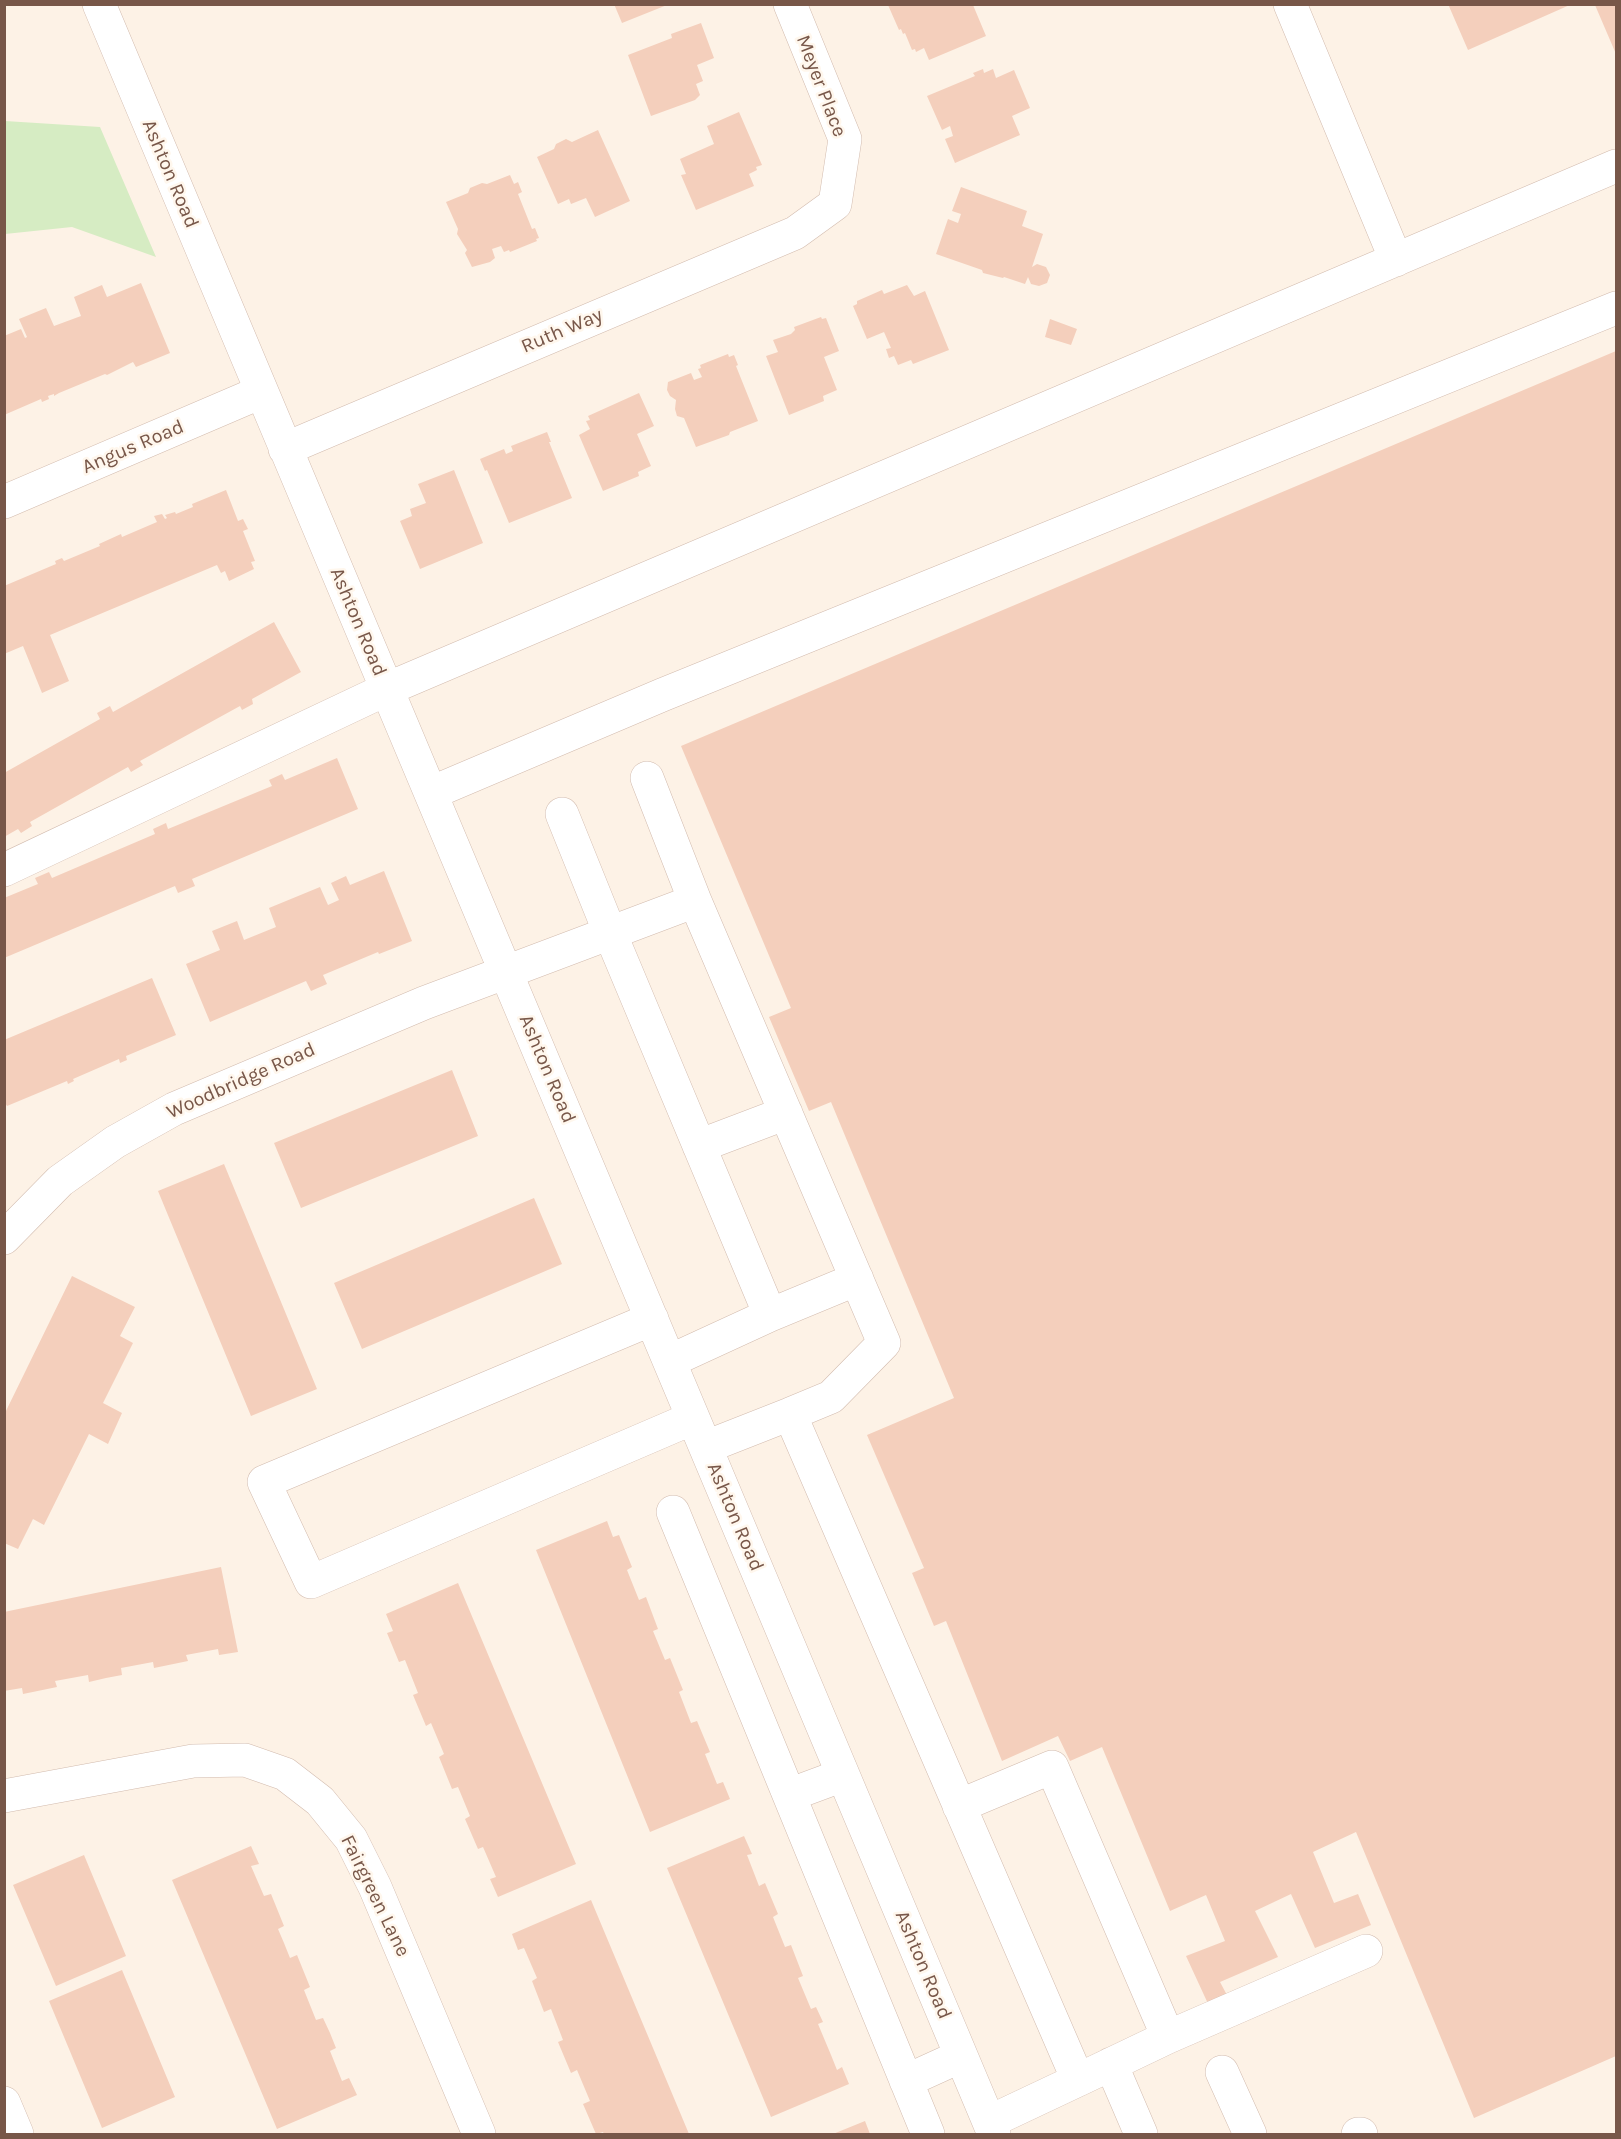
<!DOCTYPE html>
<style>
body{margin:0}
#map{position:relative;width:1621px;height:2139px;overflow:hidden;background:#fdf2e6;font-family:Karla,sans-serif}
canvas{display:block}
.frame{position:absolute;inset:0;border:6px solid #785749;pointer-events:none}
</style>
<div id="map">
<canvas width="1621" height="2139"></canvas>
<div class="frame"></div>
</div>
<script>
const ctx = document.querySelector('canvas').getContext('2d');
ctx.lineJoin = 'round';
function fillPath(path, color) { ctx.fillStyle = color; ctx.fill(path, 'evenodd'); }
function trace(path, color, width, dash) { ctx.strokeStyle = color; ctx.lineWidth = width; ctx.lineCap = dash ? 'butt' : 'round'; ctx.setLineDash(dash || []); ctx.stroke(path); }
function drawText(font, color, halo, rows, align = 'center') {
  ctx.font = font + ' Karla,sans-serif'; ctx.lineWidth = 5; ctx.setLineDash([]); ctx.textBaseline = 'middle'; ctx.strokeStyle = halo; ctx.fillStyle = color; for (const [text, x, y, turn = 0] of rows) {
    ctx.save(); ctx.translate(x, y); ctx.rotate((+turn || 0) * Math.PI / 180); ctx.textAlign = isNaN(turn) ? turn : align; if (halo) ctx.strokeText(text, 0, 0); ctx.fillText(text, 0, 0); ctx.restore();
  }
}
const green = new Path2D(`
 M5,121L100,127L156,257L72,227L5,234Z`);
const building = new Path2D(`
 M614,4H667V5L622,23Z
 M1448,4H1572L1468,50Z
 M888,5H973L986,36L929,60L924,48L916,52L915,49L912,50L905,33L903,34L901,29L899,30Z
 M1595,5H1616V54Z
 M701,23L714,58L697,65L703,81L696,84L700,95L695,100L651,116L628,55L672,38L671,34Z
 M983,69L984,73L993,69L996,78L1014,70L1030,108L1012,116L1020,135L955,163L945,139L953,136L950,126L942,130L927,96L975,76L973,73Z
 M739,112L762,165L756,167L757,170L749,174L754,186L696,210L681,175L686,174L680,159L714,144L707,126Z
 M598,130L630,201L595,217L586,198L571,204L569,199L558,204L537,157L554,149L556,144L566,139L572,142Z
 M510,175L514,184L518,182L522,192L518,194L532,229L535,228L539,238L536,239L537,241L510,252L509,250L504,252L501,246L492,249L495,258L490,262L472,267L465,253L467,250L457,234L458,229L446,202L468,193L470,188L482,183L487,184Z
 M961,187L1027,211L1022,226L1043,234L1032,267L1037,264L1046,267L1050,275L1047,283L1039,286L1031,284L1028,277L1025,284L1004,277L1003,278L983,273L982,270L936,254L948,219L958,223L961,214L952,211Z
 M141,283L170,353L136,367L133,362L107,375L105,374L59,393L54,396V394L48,396L49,399L42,402L41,399L4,415V336L21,329L25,338L27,337L19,319L46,308L54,326L81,316L74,297L102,285L107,297Z
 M907,285L914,296L925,291L949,350L913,364L911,360L898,365L894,356L889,358L886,349L891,348L884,332L867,339L853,306L857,304V301L882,290L884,294Z
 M821,317L822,319L826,318L839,351L824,357L837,390L823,396L824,401L789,415L766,356L778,352L773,340L791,334L795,330L794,327Z
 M1050,319L1077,329L1071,345L1045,337Z
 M1616,351V2056L1474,2118L1356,1832L1313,1852L1334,1903L1358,1894L1371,1925L1315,1948L1291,1894L1255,1911L1278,1957L1220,1982L1228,1997L1210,2008L1186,1956L1225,1941L1206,1895L1170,1911L1102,1747L1070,1761L1058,1736L1002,1761L946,1621L934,1626L912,1573L924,1568L867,1435L954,1398L831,1102L809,1111L769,1017L791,1008L681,746Z
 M728,354L729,357L734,355L738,365L736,366L758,421L730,432L729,435L696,447L684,418L677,416L675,409L676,400L670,396L667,390L668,382L691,373L694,380L702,377L698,369L701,368L700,365Z
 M639,393L654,426L637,434L651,466L638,472L639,476L603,491L579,435L590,429L586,421L590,420L588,416Z
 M547,432L551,442H549L572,498L509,523L487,470L485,471L480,459L504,449L506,454L513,451L511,446Z
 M454,470L483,543L420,569L400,521L412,516L410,509L426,503L418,484Z
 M226,490L238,521L243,519L248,529L243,531L255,561L251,562L254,569L229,581L225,571L221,573L217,565L50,635L69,681L42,693L23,646L4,654V586L56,564L55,561L62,558L64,561L100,546L99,544L121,534L122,537L157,522L154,516L162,514L165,519L167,518L165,515L175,512L176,514L193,507L192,504Z
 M274,622L301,672L252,699L253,704L242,710L240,706L140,761L143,765L131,772L128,767L30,822L32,826L21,833L18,829L4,837V773L100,719L97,713L110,706L113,712Z
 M337,758L358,809L192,879L195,886L178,893L175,886L4,958V898L38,884L35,878L49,872L52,878L155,834L153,829L166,823L168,829L272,786L269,780L282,774L285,780Z
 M384,871L412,941L379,954L378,952L323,975L327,984L311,991L306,981L210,1022L186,964L220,950L212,931L237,921L244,940L276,927L269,908L320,887L328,905L339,900L331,883L346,876L350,885Z
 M152,978L176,1035L126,1056L127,1060L120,1063L119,1059L73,1079L74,1081L68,1084L67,1081L7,1106L4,1101V1040Z
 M452,1070L478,1136L301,1208L274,1143Z
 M224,1164L317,1389L251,1416L158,1191Z
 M534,1198L562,1264L362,1349L334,1283Z
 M72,1276L135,1307L120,1336L133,1343L103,1403L122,1413L108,1444L89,1434L44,1525L33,1519L18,1549L4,1543V1415Z
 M607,1521L613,1537L619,1535L632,1567L627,1570L639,1600L646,1597L658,1629L653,1631L665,1660L670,1658L683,1690L679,1692L691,1723L697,1721L710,1752L705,1754L717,1784L723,1782L730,1799L650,1832L536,1550Z
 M221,1567L238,1652L219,1655L218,1649L186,1655L188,1661L154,1668L153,1662L121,1668L122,1675L106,1678L89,1682L88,1675L55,1681L57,1687L23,1694L22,1688L4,1691V1612Z
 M458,1583L576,1864L498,1897L490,1879L496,1877L483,1847L478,1849L465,1819L470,1816L458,1787L452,1789L439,1757L444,1754L431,1723L426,1726L413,1695L418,1693L405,1660L399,1662L387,1633L393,1631L386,1614Z
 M744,1836L752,1854L747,1855L759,1886L765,1883L778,1914L773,1917L785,1947L791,1945L803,1976L798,1978L811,2009L816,2007L823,2022L818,2024L831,2055L837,2070L842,2067L849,2084L771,2117L667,1868Z
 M251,1846L259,1864L251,1866L264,1896L271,1894L284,1926L278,1929L284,1943L290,1958L297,1955L310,1987L304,1990L316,2020L323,2018L330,2033L336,2048L330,2051L342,2081L349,2078L357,2095L277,2129L172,1880Z
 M84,1855L126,1956L56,1986L13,1885Z
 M591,1900L604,1931L689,2134H604L603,2132L596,2134L583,2104L590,2101L577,2070L571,2073L558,2042L563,2040L551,2009L544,2012L532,1981L537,1978L524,1948L518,1950L512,1934Z
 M122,1970L175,2097L102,2128L49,2001Z
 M865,2121L870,2134H833Z`);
const minor = new Path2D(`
 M99,4L994,2134
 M1290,4L1396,260
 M285,449L795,233L835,204L845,139L790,4
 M4,502L261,392
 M431,793L662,695L1616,308
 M562,814L610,933L770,1315L670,1361
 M4,870L387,689L1616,166
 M695,901L884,1343L831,1397L790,1414L1078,2080L989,2122
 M699,1146L786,1113
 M4,1238L60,1181L115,1142L174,1109L424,1003L695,901L647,778
 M770,1315L857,1279
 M652,1319L264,1482L311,1582L693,1418
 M706,1447L790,1414
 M673,1512L928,2134
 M789,1795L843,1775
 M4,1796L193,1761L245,1760L285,1774L320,1801L351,1839L375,1887L479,2134
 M959,1806L1052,1767L1168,2037L1078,2080
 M1168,2037L1366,1951
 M1111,2064L1141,2134
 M1222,2072L1250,2134
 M906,2081L961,2056
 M4,2103L17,2134
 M1358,2134H1361`);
const streetNames = [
 ["Meyer Place",821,86,69],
 ["Ashton Road",170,174,67],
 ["Ruth Way",562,331,-23],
 ["Angus Road",133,447,-23],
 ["Ashton Road",358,622,67],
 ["Ashton Road",547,1069,67],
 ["Woodbridge Road",241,1081,-24],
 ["Ashton Road",735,1517,67],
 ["Fairgreen Lane",375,1896,64],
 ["Ashton Road",923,1965,67]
];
fillPath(green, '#d6ecc3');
fillPath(building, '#f4cfbc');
trace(minor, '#d2bbae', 34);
trace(minor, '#fff', 33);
drawText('20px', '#785749', '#fff7ed', streetNames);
</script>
